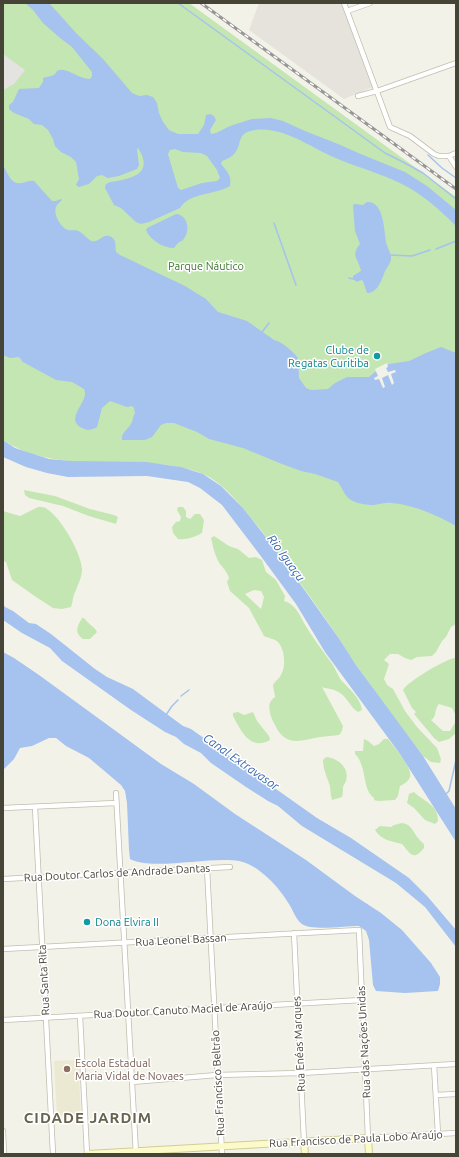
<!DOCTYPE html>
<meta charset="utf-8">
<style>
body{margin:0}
#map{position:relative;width:459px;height:1157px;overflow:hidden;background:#f3f2e8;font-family:Ubuntu,sans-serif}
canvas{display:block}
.frame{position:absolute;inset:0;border:4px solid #464337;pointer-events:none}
</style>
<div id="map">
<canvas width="459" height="1157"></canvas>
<div class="frame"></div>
</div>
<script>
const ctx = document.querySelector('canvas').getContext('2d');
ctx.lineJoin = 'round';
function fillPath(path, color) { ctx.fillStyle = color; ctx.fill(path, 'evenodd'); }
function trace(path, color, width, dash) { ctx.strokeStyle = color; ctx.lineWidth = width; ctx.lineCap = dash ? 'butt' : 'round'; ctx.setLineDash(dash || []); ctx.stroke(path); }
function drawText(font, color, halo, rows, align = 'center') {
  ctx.font = font + ' Ubuntu,sans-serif'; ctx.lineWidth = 3; ctx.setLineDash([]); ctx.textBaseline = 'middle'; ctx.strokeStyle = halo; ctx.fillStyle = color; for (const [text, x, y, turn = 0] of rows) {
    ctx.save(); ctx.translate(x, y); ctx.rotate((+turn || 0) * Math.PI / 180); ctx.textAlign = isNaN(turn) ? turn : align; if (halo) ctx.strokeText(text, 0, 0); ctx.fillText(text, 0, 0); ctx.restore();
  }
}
const industrial = new Path2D(`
 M259,3H342L373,87L344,99L249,30Z`);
const education = new Path2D(`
 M78,1060L81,1115L57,1117L54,1061Z`);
const green = new Path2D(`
 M3,3H189L456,197V624L451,627L446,637L442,641L436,652L432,656L417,657L411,660L405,658L398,654H390L384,660L389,664L384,679L387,685L393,689L405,711L417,727L437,748L441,759L440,763L431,762L423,756C400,726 378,696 357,666C351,658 346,649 340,640C315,603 288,566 261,530C245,511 226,484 203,474C192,469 179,467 168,465C113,458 51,472 3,440Z
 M24,490L55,496L90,509L114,515L118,517L116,524L89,516L63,506L29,498L25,495Z
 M38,507C41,507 45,507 47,509C61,518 81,552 82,569C82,577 79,582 76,590C73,595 73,601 71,607L62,609L53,608L36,597L12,580L6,562L3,561V511L20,516Z
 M178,507H183L186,511V517L190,519L195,514H200L204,520L202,533C195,537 186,540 178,539L173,533L172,527L176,522L180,521L181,517L177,510Z
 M214,536L229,546L238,549L249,558L256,557L262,560L266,572L276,580L285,596L284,601C294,603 300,615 304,623C312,637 321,648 330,661C335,667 337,674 341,680C349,689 360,697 362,710L358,712C350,707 348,698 340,693C335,689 328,689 322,687L343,726L342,731L339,735C333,736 327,736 320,737C300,741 285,747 275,725C273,721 271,718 270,713C269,706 268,702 275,697C275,694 273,688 273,685C275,681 279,679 281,675C286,666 285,650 278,642C275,639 268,638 264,636L249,608L230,591L227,582L229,578C227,572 224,569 220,564C215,556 213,547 211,538ZM254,590L261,591L264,597L261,609L245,594Z
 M82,618H84C88,624 95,627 97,632L90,639H83C74,632 77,627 82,618Z
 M454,658H456V716L452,708L439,704C434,709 437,717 431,720L443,731H450L456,721V733L449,739L439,742L434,738L414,714L416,712L412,708L403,690C408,681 443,661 454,658Z
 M238,712L244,715L253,712L257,721L269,736L270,740C250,751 241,731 233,716V713Z
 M364,739L368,741L374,746L379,744L384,739H388C394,747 413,768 410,777C408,782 404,784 400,786L398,796L395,800L378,801L374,800V798C362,790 367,765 355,754V751H363Z
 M326,757C338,758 350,768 346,781C345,783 344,785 343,787C343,791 343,793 342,797L332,800C330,794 331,789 329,783C326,775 323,768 323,760Z
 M414,792C423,801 439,805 438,821L435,824L425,820L414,808L407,803L409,794Z
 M402,823C412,824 413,833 419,839C420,841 422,842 424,844V848C413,862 410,853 402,844C391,841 381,840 375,830L380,826L391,827L394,825Z`);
const parking = new Path2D(`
 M3,54L25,70L14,84L3,90Z`);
const water = new Path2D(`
 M25,3H49L77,34L103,59L132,93L139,96L147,95L153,97L157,103L159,113L163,122L169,130L178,134H198L204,125L206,115L210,114L214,116L216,120L210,130L211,134L216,133L230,126L252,119L271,118L283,121L305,131L338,144L363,155L405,172L427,186L456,210V226C444,214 431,202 416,192C392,176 364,170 338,159C312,149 285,126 255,130C236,133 243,142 235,153C232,157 227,159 222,161L221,164C227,171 232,176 230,186C216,195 190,192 180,208L149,222L141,224L136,222L121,208L114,205L105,188L106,184L110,182C131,179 155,174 138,148L137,149L139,165L137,169L119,176L108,178L102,175L97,176L89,184L79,187L76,185L79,179L76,162L71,157L61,152L55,146L53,139L48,130L42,125L34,124L29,119L14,113L9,109V105L13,102L19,89L39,88L43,82V78C47,76 52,77 55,74C58,71 55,71 60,70C68,68 78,79 90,79L92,76V72L72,47L60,38L43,23L33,10ZM175,149L183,152L201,153L207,156L217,170L220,178L217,181L202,183L181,190L178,188L168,154L170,150Z
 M3,165C7,172 11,185 21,183C26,183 29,180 34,181L52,201H56L61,199L62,200C60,202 57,204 56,207C53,214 61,228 68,230C72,231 76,229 80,232C84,234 88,240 92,241C98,243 103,234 109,236C117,238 115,246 116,252L120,255L185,286L206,299L218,312L247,321L274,340C283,342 292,351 298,358L299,378L306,388L311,390L328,389L335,383L347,377H369L375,372L389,364L409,361L426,353L441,347L456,353V526C437,515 414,505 392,503C386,502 381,504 374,505C368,505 359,504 353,501C345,498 343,489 338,482L315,474L301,471L282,464L243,448L209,439L197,432L174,423H166L161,425L152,437L145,440H122C121,432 129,429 132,422C133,419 133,416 135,413L134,408L132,406L127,407L110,401L102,408L97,427C92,430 87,431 82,428C66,420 83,406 85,395C85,394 85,390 84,389L72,382L56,380L23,362L19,357L10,358L3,355Z
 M367,202C384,201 384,230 386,242C387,248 392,254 391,260C390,264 387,267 385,271C382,279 378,293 367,293L363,281L361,280L357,282L353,279V276L361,271C359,259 350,256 360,244L355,231L353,206L354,204L363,205Z
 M176,214C188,215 191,231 183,240C182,241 179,242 178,243C176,245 175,247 174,248C163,248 150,240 146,230L147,228Z
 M3,440L15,448L49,459L71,461L146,462L181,467L203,474L221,486L243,508L276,550L340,640L356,665L423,756L456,809V842L400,754L325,652L296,604L260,555L222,505L200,488L188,482L147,476L68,477L47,473L26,467L3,457Z
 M3,604L5,607L13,611L29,623L36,624L51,634L95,669L107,677L133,689L183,726L191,729L317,818L351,838L409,878L428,897L456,930V947L425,907L396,883L302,826L278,806L268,801L246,787L211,763L201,753L184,744L176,737L165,732L131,710L62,661L50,648L22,633L3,620Z
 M3,652L14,658L39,675L161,764L194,784L235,814L306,860L355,896L381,913L402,930L431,963L440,977V984L438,991L405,993L376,991L373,985L369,940L366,931L359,926C346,926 311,931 302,924C296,920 293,910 289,904C279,887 259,865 239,861C211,856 152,871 130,859L129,850L127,803L125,791L121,785L89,758L66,746L56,738H49L32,746L20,748L14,759L3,770Z`);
const pier = new Path2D(`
 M387,363L388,367L386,368L388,372L395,370L396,372L391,374L394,383L392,385L388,375L382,378L385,387L383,388L379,379L375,380L374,378L378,376L375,369Z`);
const stream = new Path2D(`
 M178,3L385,153L403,162L423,173L456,199
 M428,155L442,168L456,178
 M274,223L296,285
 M436,249L456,241
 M390,255L412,256L430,250
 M349,278L353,279
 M262,332L269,323
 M181,696L189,690
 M166,715L172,706L178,700
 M446,794L449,791L456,760`);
const street = new Path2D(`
 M344,3L390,127L410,136L434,154L439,156H449L456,167
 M347,11L370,3
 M358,96L377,91L456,63
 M449,156L456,153
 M116,793L136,1154
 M35,807L53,1154
 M3,808L116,803
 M207,868L222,1154
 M3,879L230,867
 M294,933L304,1142
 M3,949L359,930L368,1138L456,1133
 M80,1016L87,1154
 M3,1020L362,1000
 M434,1065L438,1134
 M132,1082L217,1075L301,1073L456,1064
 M436,1095L456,1094
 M3,1131L4,1154`);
const secondary = new Path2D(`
 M304,1142L305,1154
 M88,1154L368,1138L369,1154`);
const rail = new Path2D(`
 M201,3L456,189`);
const markers = [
 [377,356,4,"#0f9aa8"],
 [87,922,4,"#0f9aa8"],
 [67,1069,4,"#8d6e63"]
];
const parkNames = [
 ["Parque Náutico",206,266]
];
const cultureNames = [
 ["Clube de",369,350],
 ["Regatas Curitiba",369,363],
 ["Dona Elvira II",95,922,"left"]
];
const streetNames = [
 ["Rua Doutor Carlos de Andrade Dantas",117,873,-3],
 ["Rua Leonel Bassan",181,940,-3],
 ["Rua Santa Rita",44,980,-93],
 ["Rua Doutor Canuto Maciel de Araújo",183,1010,-3],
 ["Rua das Nações Unidas",364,1042,-93],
 ["Rua Enéas Marques",299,1044,-93],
 ["Rua Francisco Beltrão",218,1083,-93],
 ["Rua Francisco de Paula Lobo Araújo",356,1139,-3]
];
const educationNames = [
 ["Escola Estadual",75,1063],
 ["Maria Vidal de Novaes",75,1076]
];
const waterNames = [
 ["Rio Iguaçu",286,558,54],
 ["Canal Extravasor",241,762,35]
];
const districtNames = [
 ["CIDADE JARDIM",88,1118]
];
fillPath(industrial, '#e5e3dc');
fillPath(education, '#ece9d2');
fillPath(green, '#c4e6b2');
fillPath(parking, '#e4e3df');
fillPath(water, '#a6c2ee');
fillPath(pier, '#f3f2e8');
trace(stream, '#a6c2ee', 1.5);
trace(street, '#c1bead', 6);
trace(secondary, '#d1cd99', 8);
trace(street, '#fff', 4.5);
trace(secondary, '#fcfac8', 6);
trace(rail, '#969696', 3);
trace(rail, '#fff', 1.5, [4.5]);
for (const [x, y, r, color] of markers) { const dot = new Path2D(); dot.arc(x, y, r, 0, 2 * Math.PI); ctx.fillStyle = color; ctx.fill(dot); trace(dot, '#fff', 1.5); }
drawText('11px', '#39762c', '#fff', parkNames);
drawText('11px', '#0d838f', '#fff', cultureNames, 'right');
drawText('11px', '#464337', '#fff', streetNames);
drawText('11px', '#785e54', '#fff', educationNames, 'left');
drawText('italic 12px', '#3463ae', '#fff', waterNames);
ctx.letterSpacing = '1px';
drawText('bold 15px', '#68634e', '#fff', districtNames);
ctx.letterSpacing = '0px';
</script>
